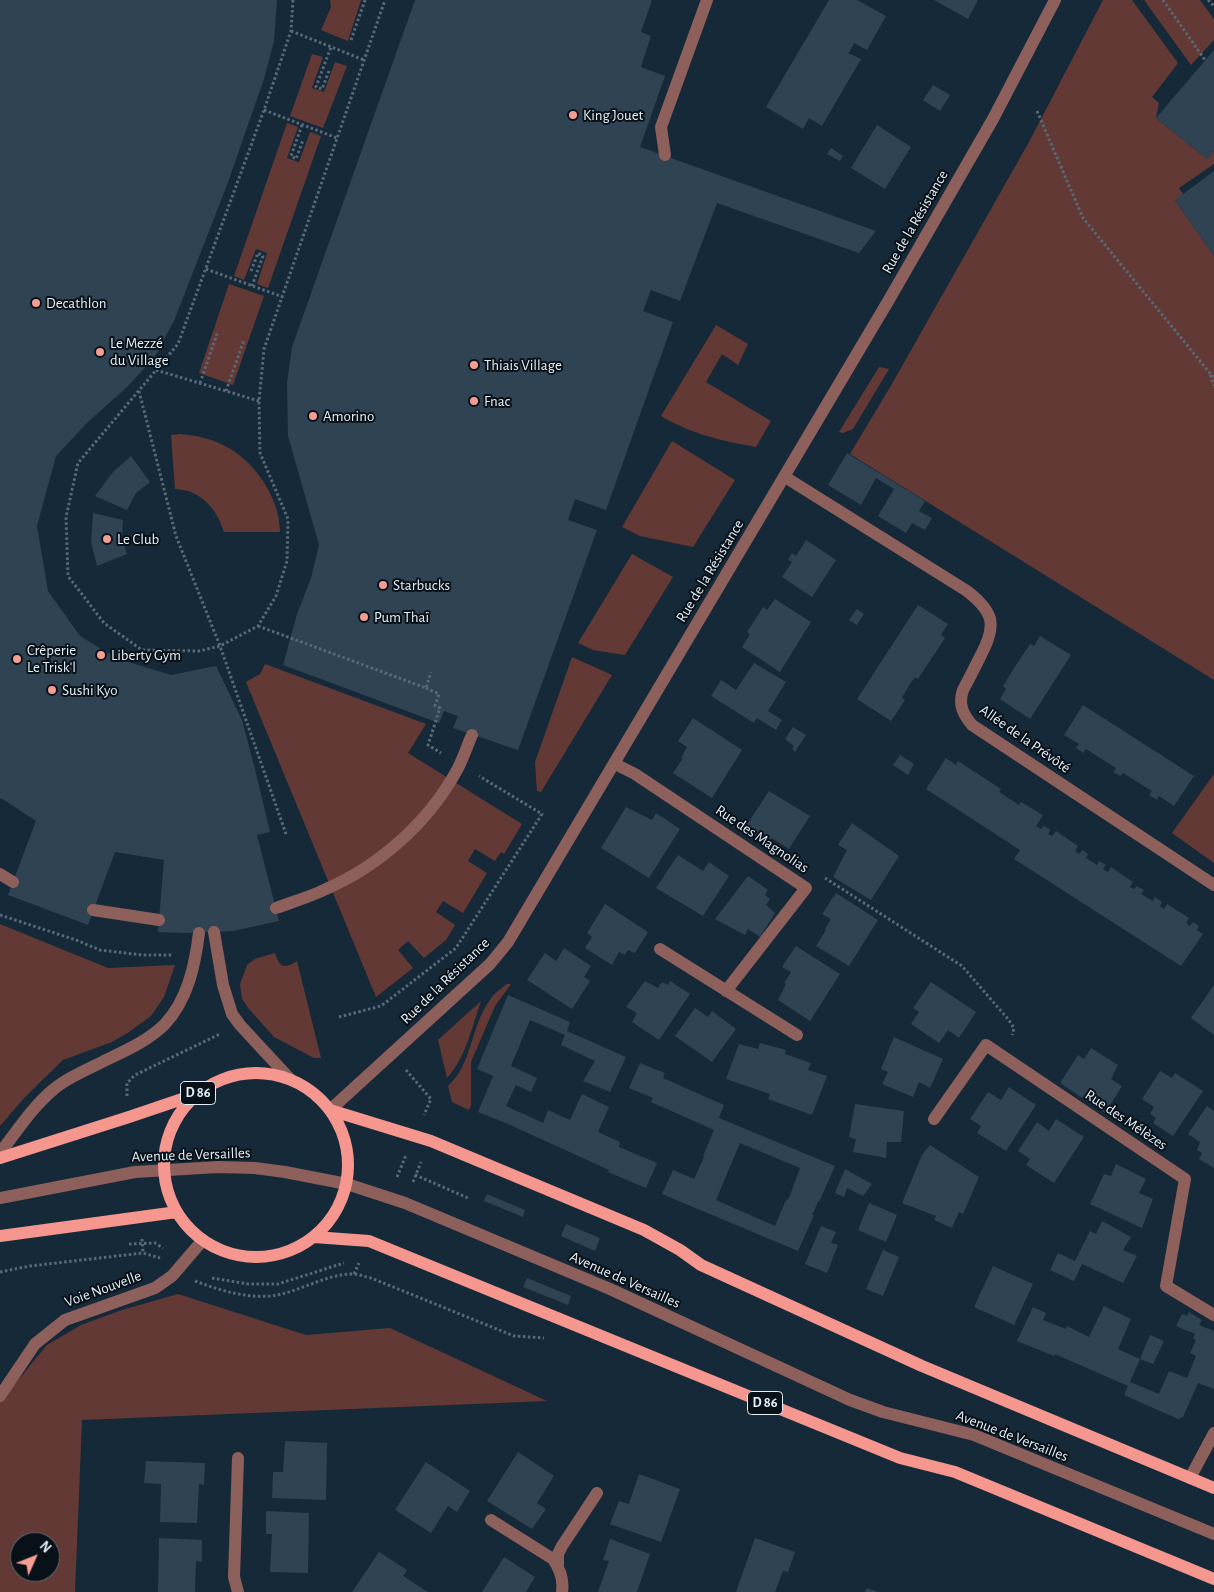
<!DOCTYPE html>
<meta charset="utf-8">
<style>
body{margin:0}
#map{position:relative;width:1214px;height:1592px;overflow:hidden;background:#162939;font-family:"Alegreya Sans",sans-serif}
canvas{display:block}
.north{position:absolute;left:10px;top:1532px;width:50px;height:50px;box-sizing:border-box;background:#091118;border:1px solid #606a72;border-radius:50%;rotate:46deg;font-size:14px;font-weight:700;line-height:20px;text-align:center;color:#e3eff9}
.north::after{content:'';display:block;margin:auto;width:18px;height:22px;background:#f59c93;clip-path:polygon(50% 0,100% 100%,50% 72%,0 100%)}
</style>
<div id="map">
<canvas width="1214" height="1592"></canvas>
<div class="north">N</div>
</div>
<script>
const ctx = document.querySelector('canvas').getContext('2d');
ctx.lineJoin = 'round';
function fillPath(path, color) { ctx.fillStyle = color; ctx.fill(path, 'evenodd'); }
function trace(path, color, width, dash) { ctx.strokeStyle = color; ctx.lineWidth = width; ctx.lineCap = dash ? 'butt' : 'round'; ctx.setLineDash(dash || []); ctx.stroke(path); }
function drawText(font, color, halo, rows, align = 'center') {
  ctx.font = font + ' "Alegreya Sans",sans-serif'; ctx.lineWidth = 4; ctx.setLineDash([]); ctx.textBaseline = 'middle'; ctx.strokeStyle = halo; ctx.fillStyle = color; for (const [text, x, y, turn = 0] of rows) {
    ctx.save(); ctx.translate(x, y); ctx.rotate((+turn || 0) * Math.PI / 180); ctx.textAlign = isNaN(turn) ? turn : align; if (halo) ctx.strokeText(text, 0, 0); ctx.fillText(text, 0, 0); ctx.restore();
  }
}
const green = new Path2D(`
 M330,0H361L348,41L321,30L331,7Z
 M1103,0H1132L1178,63L1152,97L1159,103L1156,118L1207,159L1214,151V164L1179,188L1183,194L1175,200L1214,256V680L850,454L889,389L1029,142Z
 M1144,0H1200L1214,19V40L1191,65Z
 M312,54L323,57L312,88L324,92L335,62L347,66L323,128L290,116Z
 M287,123L298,127L287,158L299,162L310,132L321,136L268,288L257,284L267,253L256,249L244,280L234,276Z
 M229,284L264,296L233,385L199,373Z
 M716,325L748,344L738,365L722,354L706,382L771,421L756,447C719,440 694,435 661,416Z
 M879,367L889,369L853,429L843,433L839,432Z
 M180,434C194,435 208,438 221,444C253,458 280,497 280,532H224C217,509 201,490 175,489L171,435Z
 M672,441L735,480L693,547L640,536L622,527Z
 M632,554L673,577L625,655L593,650L578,643Z
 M572,657L612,675L541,792L537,791L535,762Z
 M265,664L426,724L408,753L522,824L504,854L501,852L495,861L475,849L468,861L487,873L463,913L443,901L436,912L455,925L446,940L424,958L408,941L398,950L413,968L376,997L246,682L260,674Z
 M1214,774V863L1172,833Z
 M0,924L108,968L175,965L164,997L151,1016L129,1032L112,1042L63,1060L24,1098L0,1126Z
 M275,953C279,967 284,970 297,961L321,1058H314L274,1037L249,1009L242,999L240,984L247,965L255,959Z
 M507,984H511L495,1006L471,1062V1105L469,1110L452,1102L448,1086C472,1065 471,1025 490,1000C494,993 501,989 507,984Z
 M481,1001C472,1027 466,1057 447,1078L438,1040Z
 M178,1294L306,1335L390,1328L547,1401L82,1420L75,1592H0V1402L47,1345L81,1325L122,1310ZM20,1542H50V1572H20Z`);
const building = new Path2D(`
 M0,0H277L274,41L264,79L227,185L174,321L154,358L126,388L88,422L56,456L37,526L48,591L80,636L118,659L171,675L216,666L242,720L254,765L270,832L257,835L279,921L233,931L186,933L158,932L164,860L115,852L88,925L8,895L36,821L1,798L0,799Z
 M415,0H652L641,32L651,36L641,67L665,76L640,147L876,231L859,253L717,203L680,301L651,290L643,311L673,322L606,510L575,499L568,520L597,530L518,750L453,728L458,716L444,711L439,723L283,665L297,614L311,578L319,545L288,436L287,383L292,347Z
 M829,0H857L886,16L867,50L854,43L850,51L848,53L861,59L822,126L809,118L803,129L766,107Z
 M934,0H978L968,19Z
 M1214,50V151L1207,159L1156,118Z
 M933,85L950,95L940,111L923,100Z
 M877,125L911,147L885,189L851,168Z
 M831,148L843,156L840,161L827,154Z
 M1214,171V256L1175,200Z
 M847,453L925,501L919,511L932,518L925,530L912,523L906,533L878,516L894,489L876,478L861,505L828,485Z
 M131,456L150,482L136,493L127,510L95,496L113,472Z
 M93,513L123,520L122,537L127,554L97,566L91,542Z
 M806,540L836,560L812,597L782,577L792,562L788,560L792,553L796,556Z
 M775,599L811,622L780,672L742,647L750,634L747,632L763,607L767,610Z
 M918,605L948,624L941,635L945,638L918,679L915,677L908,687L902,698L905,700L891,721L857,699Z
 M857,609L864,614L857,625L849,620Z
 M1040,636L1071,655L1030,719L1000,699L1006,689L1003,686L1016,665L1030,644L1034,646Z
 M754,663L786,682L768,711L782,720L776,730L757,718L754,723L711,696L721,680L736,690Z
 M1083,705L1194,776L1174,806L1159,796L1157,800L1149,795L1152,791L1123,773L1120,776L1113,772L1116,768L1086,749L1083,753L1076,748L1079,744L1064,735Z
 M693,718L742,750L712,798L673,773L683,758H681L687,747L678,741Z
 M793,727L806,735L795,752L792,749L794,746L785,739Z
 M900,755L914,764L908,775L893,765Z
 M946,758L956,765L958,761L1001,789L999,792L1019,805L1021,802L1043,815L1036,826L1041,829L1044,826L1051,830L1048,834L1052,836L1056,831L1078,846L1075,851L1079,854L1082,850L1088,854L1086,858L1097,865L1099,861L1106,865L1103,869L1108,872L1111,867L1133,882L1130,887L1134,889L1137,886L1144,890L1141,894L1153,901L1155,897L1162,902L1160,906L1164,909L1167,904L1189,918L1186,923L1190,926L1193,922L1199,926L1197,930L1203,934L1181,966L1014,859L1020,850L926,789Z
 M769,791L810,816L789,849L772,838L768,844L744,829Z
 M626,807L652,820L656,813L680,829L649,878L601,848Z
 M852,823L899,856L871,900L833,877L847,850L838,845Z
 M678,855L703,871L709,862L729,876L703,916L656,888Z
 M748,876L768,890L765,895L770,899L766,905L775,913L760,937L748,929L745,935L715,919Z
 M836,893L878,920L849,966L816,946L826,930L825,929L831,919L822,914Z
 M605,904L648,932L635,953L628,950L625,955L619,952L612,965L585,948L592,937L587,933Z
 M796,946L840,974L810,1021L778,1000L786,984L784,983L791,972L782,967Z
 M564,948L591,966L584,977L590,981L572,1009L527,980L545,953L556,961Z
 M645,981L658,988L662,982L668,985L670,981L690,994L659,1040L632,1022L637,1013L626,1007Z
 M931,982L976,1012L959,1038L948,1030L939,1043L911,1024L919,1012L913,1008Z
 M1214,985V1035L1191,1018Z
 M508,995L570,1022L567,1031L626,1057L610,1092L583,1081L595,1061L561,1045L565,1035L530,1020L511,1066L537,1078L531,1092L516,1085L506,1106L543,1123L548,1110L570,1120L582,1094L609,1107L598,1132L620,1142L619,1147L657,1163L646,1188L608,1172L609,1170L508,1124L478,1112L493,1076L477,1069Z
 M695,1008L708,1017L712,1011L736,1029L712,1062L675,1036Z
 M894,1037L943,1059L930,1088L919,1082L913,1097L882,1084L888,1072L881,1069Z
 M760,1043L786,1050L785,1054L811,1063L808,1070L827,1076L812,1115L768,1099L770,1094L726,1079L739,1044L758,1049Z
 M1091,1048L1118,1065L1111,1079L1122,1086L1105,1113L1060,1083L1078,1055L1084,1059Z
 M640,1063L665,1073L663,1078L724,1105L719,1118L835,1166L819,1202L818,1201L815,1209L812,1215H814L798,1251L662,1194L673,1170L694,1179L704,1157L703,1156L714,1130L651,1102L653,1098L629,1088ZM740,1143L800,1168L789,1198L785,1202L775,1226L716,1200Z
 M1160,1071L1172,1078L1175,1073L1203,1091L1173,1136L1153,1123L1156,1118L1150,1114L1154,1107L1142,1099Z
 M1009,1087L1036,1105L1006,1151L977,1133L981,1126L970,1119L988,1092L1001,1100Z
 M855,1104L904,1111L901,1142H887L886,1158L853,1152L856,1139L849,1137Z
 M1207,1106L1214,1111V1168L1199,1159L1202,1153L1197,1150L1200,1142L1188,1134Z
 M1056,1119L1084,1137L1054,1183L1026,1165L1030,1159L1018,1151L1037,1122L1049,1131Z
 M930,1145L979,1177L963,1214L959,1212L952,1228L934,1220L936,1216L902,1203L922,1155Z
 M1116,1164L1146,1179L1139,1193L1153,1199L1142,1228L1090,1204L1104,1174L1111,1176Z
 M845,1169L872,1184L863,1196L847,1188L844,1197L835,1193Z
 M487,1194L525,1210L523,1217L484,1201Z
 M869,1203L897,1215L886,1242L858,1230Z
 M1102,1221L1131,1237L1123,1250L1137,1256L1123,1283L1082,1264L1074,1281L1050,1270L1058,1253L1075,1261L1090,1231L1096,1234Z
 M566,1224L600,1238L595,1251L561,1236Z
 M821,1226L836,1232L831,1243L838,1245L827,1273L805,1264Z
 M883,1250L899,1257L883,1296L866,1289Z
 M993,1266L1033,1284L1014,1325L974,1307Z
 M527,1278L571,1296L568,1305L523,1287Z
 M1104,1306L1131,1319L1118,1349L1140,1359L1130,1382L1159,1394L1169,1371L1187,1378L1196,1356L1190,1353L1196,1340L1193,1339L1195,1334L1176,1326L1182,1314L1187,1316L1189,1312L1202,1320L1199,1325L1214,1331V1389L1198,1383L1183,1417L1178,1419L1124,1395L1128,1386L1055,1354L1054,1356L1017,1341L1033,1307L1046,1313L1043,1320L1066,1329L1067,1326L1089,1337Z
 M1150,1335L1164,1341L1153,1364L1140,1359Z
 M285,1441L327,1443L326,1500L272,1498L273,1472H283Z
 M518,1452L554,1476L537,1503L546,1509L532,1529L487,1501Z
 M146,1461L205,1463L204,1485L199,1484L197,1523L160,1522L161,1484L144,1483Z
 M426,1462L470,1491L457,1512L448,1506L431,1533L395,1510Z
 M639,1474L680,1489L661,1542L610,1524L619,1501L629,1504Z
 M266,1511L309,1513L308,1573L270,1572L272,1534H266Z
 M159,1538L202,1540V1562L196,1561L195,1592H158Z
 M755,1538L795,1552L788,1572L783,1571L775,1592H736Z
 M610,1539L650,1554L637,1592H598L609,1561L603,1560Z
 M379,1552L407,1570L403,1576L428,1592H352Z
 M504,1557L535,1577L526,1592H482Z
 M867,1588L878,1592H865Z`);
const path = new Path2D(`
 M293,0L291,31L264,110L178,344L78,463L66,517L68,576L104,623L142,650L199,651L220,646L258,626L276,596L287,561L288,519L260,453L259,401L264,349L385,0
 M1163,0L1205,60
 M1208,0L1214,6
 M291,31L364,60
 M351,40L365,0
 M329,71L322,89L316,87L331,47
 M264,110L337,138
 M1037,111L1083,218L1214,378
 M302,125L291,156L296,159L303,140
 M206,269L283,297
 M251,271L258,253L263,256L252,286
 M156,370L259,401
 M1210,375L1214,386
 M200,383L218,331
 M139,391L176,536L220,646L286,834
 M226,391L244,340
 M258,626L426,688L431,672
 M426,688L439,694L435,706L440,708L428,745L441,753
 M825,878L962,966L1008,1019L1014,1028L1012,1035
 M0,915L76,940L100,950L142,955H173
 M339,1017L381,1006L456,948L542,814L479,776
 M406,1070L431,1099L424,1115
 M127,1096V1083L135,1075L220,1034
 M415,1175L468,1198
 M397,1177L406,1155
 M413,1182L421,1162
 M142,1239L143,1253
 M129,1244L155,1243L163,1248
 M0,1272L30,1266L143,1253L160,1258
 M354,1274L359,1263
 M212,1278L248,1284H278L344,1263
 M195,1281C219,1290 244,1298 270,1296C299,1293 324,1274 353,1274C359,1274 365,1277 371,1278L514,1336L544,1338`);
const service = new Path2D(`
 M665,155L661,127L707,0
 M785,477L967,591C994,612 997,625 981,655C975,667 969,679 963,690C958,705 963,714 972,725L1214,885
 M615,764L635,774L806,888L726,991
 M0,874L13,882
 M276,908C292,902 310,897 326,889C379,866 429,822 457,770C463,759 467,746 472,735
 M93,910L159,920
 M214,932L223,985L232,1014L240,1025L290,1079
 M660,949L797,1035
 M934,1119L986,1045L1185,1179L1166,1286L1214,1315
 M0,1153C17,1131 33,1106 54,1089C68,1077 87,1070 104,1061C125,1051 148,1041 165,1024C188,999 195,965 199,933
 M0,1198L135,1172L218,1167L255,1168L285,1172L347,1184L405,1203L610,1289L850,1400L883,1412L974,1435L1214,1534
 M0,1396L35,1344L65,1320L155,1288L172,1276L203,1240
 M558,1567V1554L562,1546L597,1493`);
const minor = new Path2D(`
 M330,1110L490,964L508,942L890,298L993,119L1055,0
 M1190,1478L1214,1433
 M491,1520L553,1559C560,1569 564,1579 562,1592
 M238,1592L234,1577L238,1458`);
const primary = new Path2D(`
 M164 1165a92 92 0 1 1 184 0a92 92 0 1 1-184 0Z
 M330,1110L431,1141L644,1230L680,1250L701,1265L922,1366L1214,1488
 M0,1158L129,1117L194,1095
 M0,1236L177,1212
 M314,1237L369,1241L900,1458L955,1472L1214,1579`);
const markers = [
 [573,115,5,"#f59c93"],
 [36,303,5,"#f59c93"],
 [100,352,5,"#f59c93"],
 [474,365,5,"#f59c93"],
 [474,401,5,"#f59c93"],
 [313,416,5,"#f59c93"],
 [107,539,5,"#f59c93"],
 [383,585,5,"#f59c93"],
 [364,617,5,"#f59c93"],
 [101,655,5,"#f59c93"],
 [17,659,5,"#f59c93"],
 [52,690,5,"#f59c93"]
];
const shields = [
 [198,1093,35],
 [765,1403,35]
];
const shieldNames = [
 ["D 86",198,1093],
 ["D 86",765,1403]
];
const poiNames = [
 ["King Jouet",583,115],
 ["Decathlon",46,303],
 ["Le Mezzé",110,343],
 ["du Village",110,360],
 ["Thiais Village",484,365],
 ["Fnac",484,401],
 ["Amorino",323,416],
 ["Le Club",117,539],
 ["Starbucks",393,585],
 ["Pum Thaï",374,617],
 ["Crêperie",27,650],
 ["Le Trisk'l",27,667],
 ["Liberty Gym",111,655],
 ["Sushi Kyo",62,690]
];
const streetNames = [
 ["Rue de la Résistance",915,222,-60],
 ["Rue de la Résistance",710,571,-59],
 ["Allée de la Prévôté",1025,739,35],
 ["Rue des Magnolias",762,839,34],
 ["Rue de la Résistance",445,981,-44],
 ["Rue des Mélèzes",1126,1120,34],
 ["Avenue de Versailles",191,1155,-2],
 ["Avenue de Versailles",625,1280,24],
 ["Voie Nouvelle",103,1289,-20],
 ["Avenue de Versailles",1012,1436,21]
];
fillPath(green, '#633935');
fillPath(building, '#2f4353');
trace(path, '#586977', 3, [2.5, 2.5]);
trace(service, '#8e605b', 12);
trace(minor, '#8e605b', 12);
trace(primary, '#f5978e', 12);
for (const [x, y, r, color] of markers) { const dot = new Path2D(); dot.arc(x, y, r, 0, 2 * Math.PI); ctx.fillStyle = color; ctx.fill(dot); trace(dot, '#091118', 2); }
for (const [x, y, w] of shields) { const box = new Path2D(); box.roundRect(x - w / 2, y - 11.5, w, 23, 4); ctx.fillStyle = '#091118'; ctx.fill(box); trace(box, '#e3eff9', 1); }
drawText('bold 14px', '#e3eff9', null, shieldNames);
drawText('15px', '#e3eff9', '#091118', poiNames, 'left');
drawText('15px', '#e3eff9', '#091118', streetNames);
</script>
